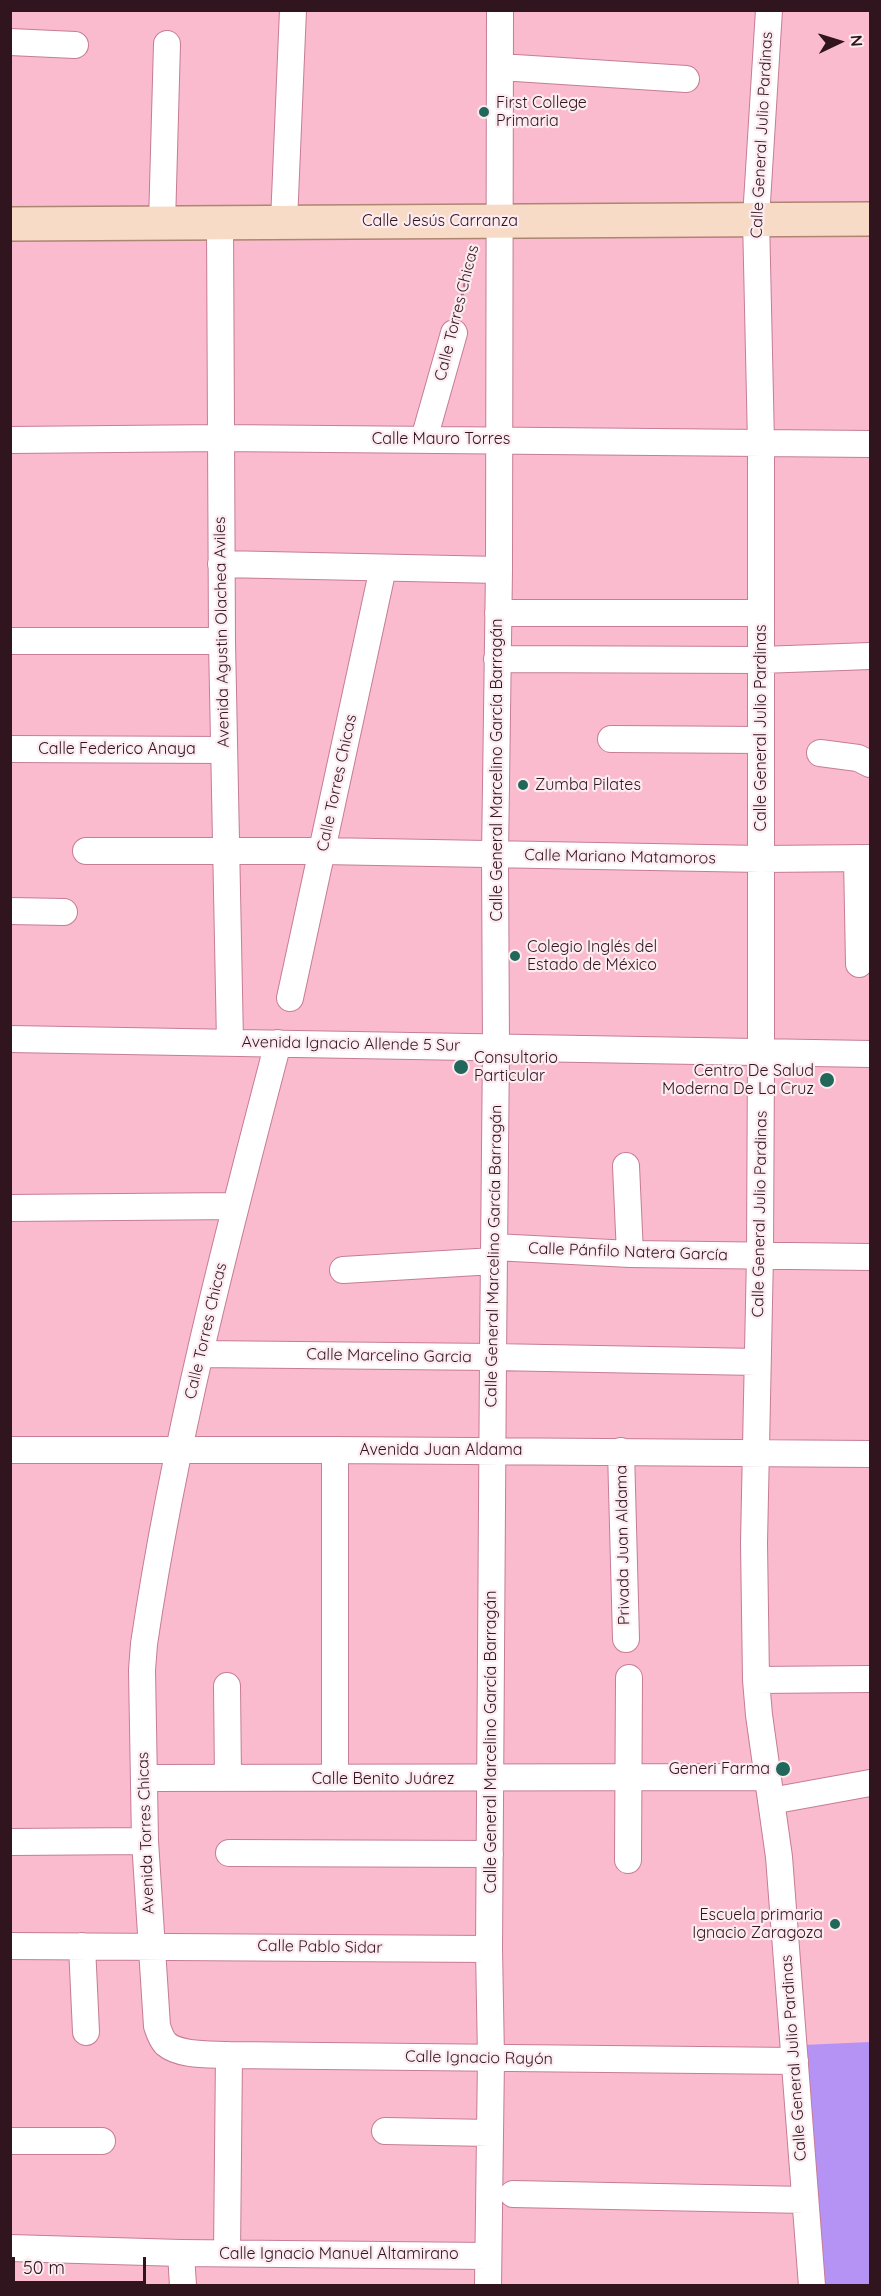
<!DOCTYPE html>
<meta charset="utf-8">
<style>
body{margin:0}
#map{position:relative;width:881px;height:2296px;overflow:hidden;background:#fabbce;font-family:Quicksand,sans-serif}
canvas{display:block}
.frame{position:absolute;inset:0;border:12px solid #30141e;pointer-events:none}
.north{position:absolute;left:809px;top:12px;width:60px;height:60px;-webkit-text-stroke:4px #fcebf0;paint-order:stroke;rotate:86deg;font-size:16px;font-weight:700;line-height:24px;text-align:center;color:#30141e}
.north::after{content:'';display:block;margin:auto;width:21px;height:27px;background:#30141e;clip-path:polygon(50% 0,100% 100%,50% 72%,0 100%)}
.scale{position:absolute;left:12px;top:2257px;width:134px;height:27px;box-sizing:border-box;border:3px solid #30141e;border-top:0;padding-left:8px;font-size:18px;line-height:21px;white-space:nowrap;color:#30141e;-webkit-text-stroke:4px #fcebf0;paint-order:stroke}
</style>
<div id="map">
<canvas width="881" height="2296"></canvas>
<div class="frame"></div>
<div class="north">N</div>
<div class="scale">50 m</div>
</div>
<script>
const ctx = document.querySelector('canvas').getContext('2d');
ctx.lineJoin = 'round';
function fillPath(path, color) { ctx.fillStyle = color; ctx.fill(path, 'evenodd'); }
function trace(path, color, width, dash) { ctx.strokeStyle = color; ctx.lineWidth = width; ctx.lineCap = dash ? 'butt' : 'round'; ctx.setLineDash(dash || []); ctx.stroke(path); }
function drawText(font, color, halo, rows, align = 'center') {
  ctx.font = font + ' Quicksand,sans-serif'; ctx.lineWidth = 4.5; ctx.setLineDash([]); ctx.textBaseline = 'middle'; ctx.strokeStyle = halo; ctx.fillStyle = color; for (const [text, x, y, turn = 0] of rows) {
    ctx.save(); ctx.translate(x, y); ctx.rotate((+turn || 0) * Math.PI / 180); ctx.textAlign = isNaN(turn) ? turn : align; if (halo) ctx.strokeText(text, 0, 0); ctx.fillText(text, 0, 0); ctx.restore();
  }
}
const green = new Path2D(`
 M870,2042V2285H823L803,2045Z`);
const path = new Path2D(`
 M458,313L474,246`);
const minor = new Path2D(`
 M769,10L756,218L761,443V1052L760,1255L754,1543L756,1680L759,1715L779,1857L812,2286
 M10,42L75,45
 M500,67L686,79
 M284,221L293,10
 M162,223L167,44
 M220,223L222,641L230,1042
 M424,439L454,333
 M10,440L221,438L870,444
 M221,564L499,570
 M498,613H761
 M10,641H222
 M497,659L761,660L870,656
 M611,739L761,740
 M10,749L223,750
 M820,753L858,758L870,764
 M86,851H322L761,859L870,858
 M857,858L859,964
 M10,911L64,912
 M290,998L383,568
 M10,1039L870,1054
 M278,1043C226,1241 174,1441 144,1644L142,1670L145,1841L157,2026C159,2032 161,2039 166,2044C180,2056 210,2054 229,2055L795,2061
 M626,1166L630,1254
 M10,1208L235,1206
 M494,1247L630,1254L870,1257
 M343,1270L494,1261
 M200,1354L493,1357L757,1362
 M10,1450H335L870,1454
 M335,1450V1778
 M621,1451L626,1639
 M756,1680L870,1679
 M227,1686L228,1778
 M144,1778L767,1777
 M771,1801L870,1783
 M10,1842L145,1841
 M229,1853L490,1854
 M628,1860L629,1678
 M10,1946L489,1949
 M82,1946L86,2032
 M385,2131L490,2133
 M10,2141H102
 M513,2194L805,2200
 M10,2248L181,2253L488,2256
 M181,2253L183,2286
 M227,2253L229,2055
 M488,2286L491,2058L489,1949L493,1357L496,1047L495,856L499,570L500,10`);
const major = new Path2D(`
 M10,224L870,219`);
const markers = [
 [484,112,6,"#21675a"],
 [523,785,6,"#21675a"],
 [515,956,6,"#21675a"],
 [461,1067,8,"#21675a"],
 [827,1080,8,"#21675a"],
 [783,1769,8,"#21675a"],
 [835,1924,6,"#21675a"]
];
const poiNames = [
 ["First College",496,103],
 ["Primaria",496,121],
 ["Zumba Pilates",535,785],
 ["Colegio Inglés del",527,947],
 ["Estado de México",527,965],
 ["Consultorio",474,1058],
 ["Particular",474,1076],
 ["Centro De Salud",814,1071,"right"],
 ["Moderna De La Cruz",814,1089,"right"],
 ["Generi Farma",770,1769,"right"],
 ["Escuela primaria",823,1915,"right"],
 ["Ignacio Zaragoza",823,1933,"right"]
];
const streetNames = [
 ["Calle General Julio Pardinas",762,135,-87],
 ["Calle Jesús Carranza",440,221],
 ["Calle Torres Chicas",457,313,-76],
 ["Calle Mauro Torres",441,439],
 ["Avenida Agustin Olachea Aviles",222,632,-91],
 ["Calle General Julio Pardinas",761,728,-90],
 ["Calle Federico Anaya",117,749],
 ["Calle General Marcelino García Barragán",497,770,-90],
 ["Calle Torres Chicas",337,783,-78],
 ["Calle Mariano Matamoros",620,857,1],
 ["Avenida Ignacio Allende 5 Sur",351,1044,1],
 ["Calle General Julio Pardinas",760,1214,-89],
 ["Calle Pánfilo Natera García",628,1252,2],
 ["Calle General Marcelino García Barragán",494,1256,-89],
 ["Calle Torres Chicas",206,1331,-77],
 ["Calle Marcelino Garcia",389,1356,1],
 ["Avenida Juan Aldama",441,1450],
 ["Privada Juan Aldama",623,1545,-91],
 ["Calle General Marcelino García Barragán",491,1742,-90],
 ["Calle Benito Juárez",383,1779],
 ["Avenida Torres Chicas",146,1833,-92],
 ["Calle Pablo Sidar",320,1947,1],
 ["Calle Ignacio Rayón",479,2058,1],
 ["Calle General Julio Pardinas",794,2058,-94],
 ["Calle Ignacio Manuel Altamirano",339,2254]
];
fillPath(green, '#b493f4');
trace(minor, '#c67d95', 28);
trace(major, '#ad8672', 36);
trace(path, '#a07180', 3, [6, 3]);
trace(minor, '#fff', 26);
trace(major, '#f7dbc6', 33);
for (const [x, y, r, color] of markers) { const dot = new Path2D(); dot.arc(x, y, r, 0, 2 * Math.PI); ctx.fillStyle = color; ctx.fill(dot); trace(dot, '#fcebf0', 2); }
drawText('16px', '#30141e', '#fcebf0', poiNames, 'left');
drawText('16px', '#30141e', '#fcebf0', streetNames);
</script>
